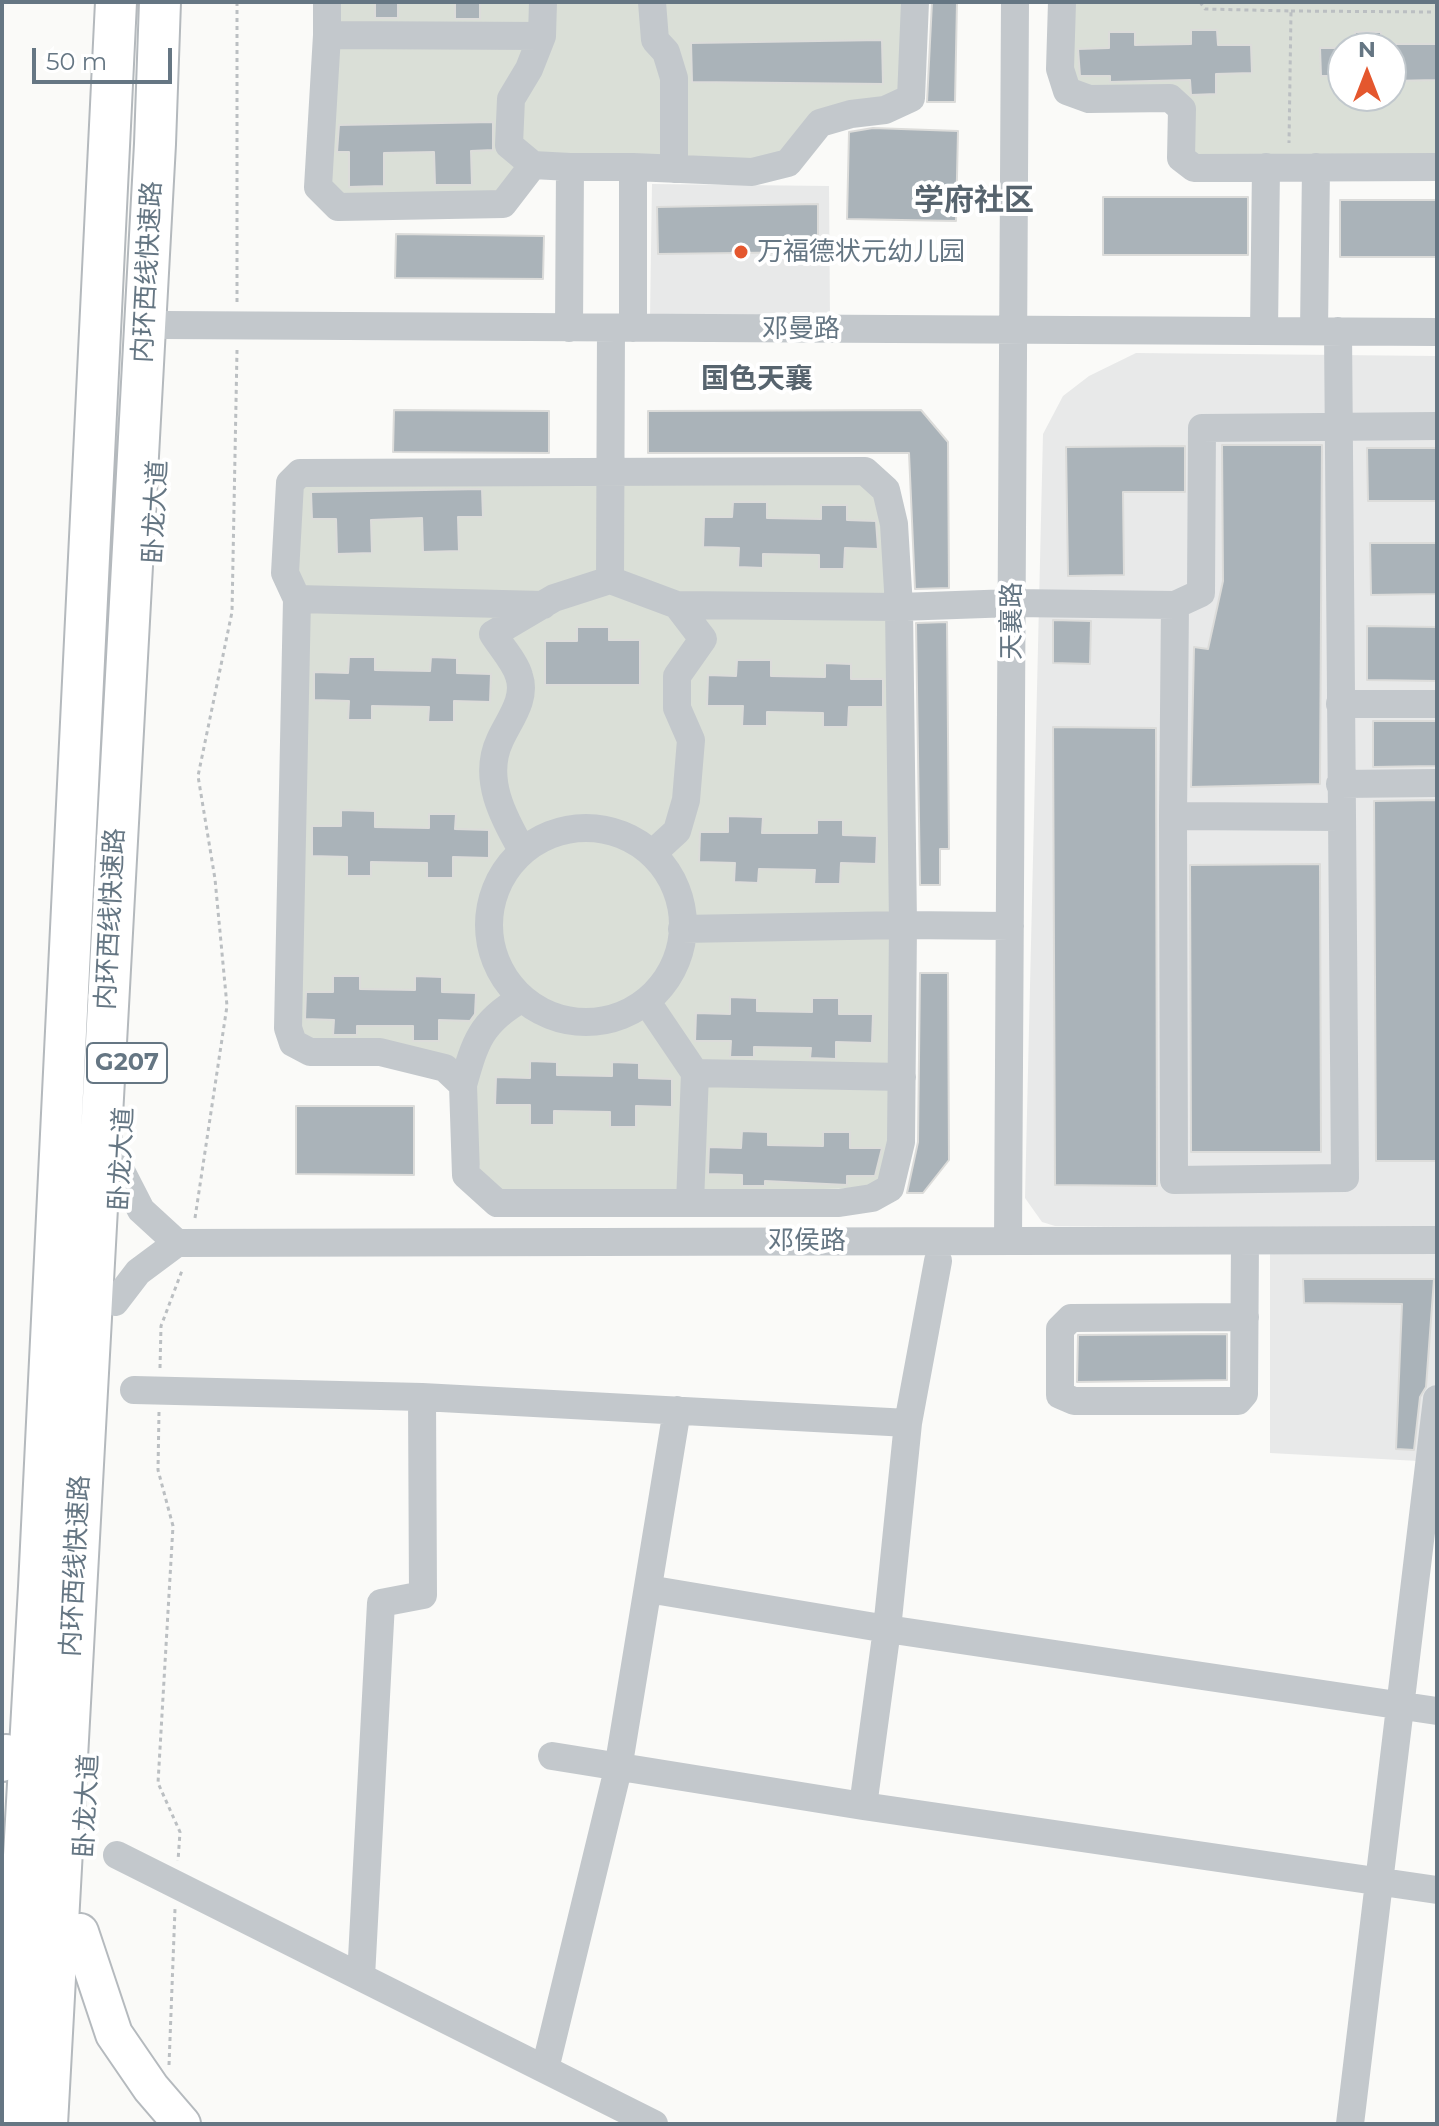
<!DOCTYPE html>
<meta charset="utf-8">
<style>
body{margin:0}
#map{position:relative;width:1439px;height:2126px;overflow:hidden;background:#fafaf8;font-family:Montserrat,sans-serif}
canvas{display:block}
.frame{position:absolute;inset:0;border:4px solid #657683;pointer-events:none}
.north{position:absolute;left:1327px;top:32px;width:80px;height:80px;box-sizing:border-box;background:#fff;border:2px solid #c1c8cd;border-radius:50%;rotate:0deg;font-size:22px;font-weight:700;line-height:32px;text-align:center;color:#657683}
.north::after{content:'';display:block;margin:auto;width:28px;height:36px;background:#e4572e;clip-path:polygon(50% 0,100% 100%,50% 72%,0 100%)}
.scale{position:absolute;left:32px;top:48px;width:140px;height:36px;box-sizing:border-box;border:4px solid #657683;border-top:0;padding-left:10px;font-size:24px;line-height:28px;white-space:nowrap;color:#657683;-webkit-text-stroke:6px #fff;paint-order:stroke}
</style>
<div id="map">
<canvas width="1439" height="2126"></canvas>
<div class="frame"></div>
<div class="north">N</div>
<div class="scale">50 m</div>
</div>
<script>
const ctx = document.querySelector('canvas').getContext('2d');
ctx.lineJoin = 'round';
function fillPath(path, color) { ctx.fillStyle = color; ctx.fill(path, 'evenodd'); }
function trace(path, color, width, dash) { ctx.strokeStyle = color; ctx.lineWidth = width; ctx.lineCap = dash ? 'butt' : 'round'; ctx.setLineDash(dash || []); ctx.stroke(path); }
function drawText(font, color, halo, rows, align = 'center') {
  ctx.font = font + ' Montserrat,"Noto Sans SC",sans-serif'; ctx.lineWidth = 8; ctx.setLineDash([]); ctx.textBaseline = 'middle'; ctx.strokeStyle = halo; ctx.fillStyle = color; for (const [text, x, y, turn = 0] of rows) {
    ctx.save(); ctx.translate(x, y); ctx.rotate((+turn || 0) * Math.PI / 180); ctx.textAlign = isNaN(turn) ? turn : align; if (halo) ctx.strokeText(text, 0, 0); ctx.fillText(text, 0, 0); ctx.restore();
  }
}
const built = new Path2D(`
 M652,184L829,186L830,319L650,318Z
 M1136,353L1437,356V1227L1055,1226L1042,1222L1025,1198L1043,434L1063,396L1089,376Z
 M1437,1240V1462L1270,1453V1241Z`);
const green = new Path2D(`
 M327,2H915L911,98L851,114L788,163L533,165L503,204L338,207L318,187Z
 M1060,2H1437V167L1194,168L1182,109L1067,91ZM1343,48H1391V96H1343Z
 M865,471L894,524L890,1188L485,1194L463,1085L293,1043L290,483Z`);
const building = new Path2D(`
 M375,2H398V18H375Z
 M455,2H480V19H455Z
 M932,2H957L955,102H927Z
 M1191,30H1217L1218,45H1251L1252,73L1216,74V94L1191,95L1190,80L1110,82V76H1080L1078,49L1109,48V32H1135V45L1191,44Z
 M1355,32H1381V48H1355Z
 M882,40L883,84L692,82L691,43Z
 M1391,44H1437V80L1391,81Z
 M1320,48H1343V76H1321Z
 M493,122V150L471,151L472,185H435L434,152L384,153V186L349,187V152H337L339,125Z
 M873,128L958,131L956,221L847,219L849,132Z
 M1103,197H1248V255H1103Z
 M1340,200H1437V257H1340Z
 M818,204V252L658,254L657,207Z
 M396,234L544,236L543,279L395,278Z
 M394,410L549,411V453L393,452Z
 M921,410L948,442L949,588L915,589L909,453H648V411Z
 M1222,445H1322L1320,784L1191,787L1194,647L1208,649L1223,581Z
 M1185,446V492H1123L1124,575L1068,576L1066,447Z
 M1367,448H1437V501H1368Z
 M482,489L483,517H458L459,551L423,552L422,518L371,520L372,553L337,554L336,519H312L311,492Z
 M733,502H767V518L821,519V505H847V520L876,521L878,549L845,548L844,569H819V555L763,554V568L738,567L739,548L703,547L704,517H732Z
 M1370,543H1437V594L1371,595Z
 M1053,620L1091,621L1090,664L1053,663Z
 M947,622L949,849H940V885H920L916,623Z
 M1367,626L1437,627V681L1367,680Z
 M577,627H609V640H640V685H545V641H577Z
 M349,657H375V670L430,671L431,657L457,658V673L491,674L490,702L454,701V722H428L429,707L372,706V720H348L349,701L314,700V672L348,673Z
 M737,660H771V676L825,677V663L851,664V679H883V707H849L848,727H823V713L767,712V726H742L743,706H707L708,675L736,676Z
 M1373,721H1437V766L1373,767Z
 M1053,727L1156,728L1157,1186L1055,1185Z
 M1437,800V1161H1376L1374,801Z
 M341,810L375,811V827L429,828V814H456L455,829L489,830V858L453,857V878H427V863L371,862V876H347V857L312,856V826H341Z
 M728,816L763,817L762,833H817V820H843V835L877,836L876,864L841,863L840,884H814L815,870L759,869L758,883L734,882L735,863L699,862L700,832H728Z
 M1320,864L1321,1152H1191L1190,865Z
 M920,973H948L949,1160L923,1193H907L918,1142Z
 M333,976H360V989L415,990V976L442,977V992L476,993L475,1014L470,1021L439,1020V1041H413V1026H357V1035H333L334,1020L305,1019L306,992H333Z
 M730,997L757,998V1011L812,1012V998H839V1014H873L872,1043L836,1042V1059L810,1058L811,1048L754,1047V1057H730L731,1041H695L696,1013L730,1014Z
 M530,1061L557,1062V1075L612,1076V1062L639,1063V1078L672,1079V1107L636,1106V1127H610V1112L554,1111V1125H530V1105H495L496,1077L530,1078Z
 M296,1106H414V1175L296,1174Z
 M742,1131L768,1132V1145L823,1146V1132H850V1148H882L875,1176H847V1185L765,1181V1186H742V1175L708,1174L709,1147L741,1148Z
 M1303,1279H1434L1426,1387L1420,1397L1414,1450L1396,1449L1402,1304L1304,1303Z
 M1227,1334V1380L1077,1382L1078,1335Z`);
const path = new Path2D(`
 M237,2V302
 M1200,2L1205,9L1291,11L1289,143
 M1291,11L1437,12
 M195,1218L227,1006L215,879L198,776L232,612L237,350
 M160,1368L161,1326L183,1268
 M159,1412L158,1470L173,1526L158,1783L180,1832L178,1861
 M169,2065L175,1909`);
const minor = new Path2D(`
 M327,2V35L542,36L529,69L511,99L509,145L533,165L570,167
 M652,2L655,40L666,52L674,78V169
 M1062,2L1060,69L1067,91L1089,99L1170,98L1182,109L1181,158L1194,168L1437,167
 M327,35L318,187L338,207L503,204L533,165
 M542,36L543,2
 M633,167L752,172L788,163L820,123L851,114L885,110L911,98L915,2
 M165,325L1437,332
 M569,328L570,167H633V328
 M1264,331L1266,167
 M1314,331L1316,167
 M1338,331L1345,1178L1174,1180L1173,816L1341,817
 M610,580L677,605L703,639L677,676V708L691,740L686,800L677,831L653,853
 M297,599L285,573L290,483L300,473L865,471L886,490L894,524L899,607L1013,603L1175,605L1173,816
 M543,605L297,599L288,1028L293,1043L310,1052H380L445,1068L463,1085L466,1175L497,1203H839L872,1198L890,1188L901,1142L903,925L682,929
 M677,605L899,607L903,925L1010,926
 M1175,605L1201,593L1202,428L1437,426
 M1340,704H1437
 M1340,784L1437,783
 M489 925a97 97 0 1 1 194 0a97 97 0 1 1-194 0Z
 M522,850C503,817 482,778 500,740C509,720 527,699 519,676C515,662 501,647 493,634L554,598L610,580L611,328
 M647,1002L695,1073L690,1203
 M695,1073L902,1077
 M463,1085C475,1042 481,1022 521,999
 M1008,1241L1015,2
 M177,1243L1437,1240
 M115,1302L138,1272L177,1243L141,1210L120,1169
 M1245,1317L1071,1318L1060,1329V1395L1074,1401H1238L1244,1394L1245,1241
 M134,1390L422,1397L908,1423L887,1629L863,1806
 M908,1423L938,1261
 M648,1589L887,1629L1437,1711
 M552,1756L863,1806L1437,1890
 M117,1855L654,2124
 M361,1977L381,1603L423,1595L422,1397
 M545,2069L618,1769L677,1410
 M1350,2124L1437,1399`);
const major = new Path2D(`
 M2,1763L6,1753
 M80,1932L114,2034L151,2088L182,2124`);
const highway = new Path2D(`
 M9,2124L39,1587L116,2
 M47,2124L155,144L160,2`);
const markers = [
 [741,252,8,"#e4572e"]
];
const shields = [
 [127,1063,80]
];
const shieldNames = [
 ["G207",127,1063]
];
const poiNames = [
 ["万福德状元幼儿园",757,252]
];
const streetNames = [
 ["内环西线快速路",148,272,-87],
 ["邓曼路",801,329],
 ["卧龙大道",156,512,-87],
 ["天襄路",1012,621,-90],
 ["内环西线快速路",111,919,-87],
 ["卧龙大道",122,1159,-87],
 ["邓侯路",807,1241],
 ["内环西线快速路",76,1566,-87],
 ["卧龙大道",87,1806,-87]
];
const neighbourhoodNames = [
 ["国色天襄",757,380]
];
const quarterNames = [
 ["学府社区",974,201]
];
fillPath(built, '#e8e9e9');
fillPath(green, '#dadfd7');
fillPath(building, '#aab3b9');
trace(building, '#dcdcda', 2);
trace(major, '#b5babe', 40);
trace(highway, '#b4b9bd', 44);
trace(path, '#bbbfc2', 3, [4, 4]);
trace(minor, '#c3c8cc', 28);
trace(major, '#fff', 36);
trace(highway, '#fff', 40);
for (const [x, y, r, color] of markers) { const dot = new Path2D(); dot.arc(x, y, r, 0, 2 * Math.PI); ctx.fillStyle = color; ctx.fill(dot); trace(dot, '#fff', 3); }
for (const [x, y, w] of shields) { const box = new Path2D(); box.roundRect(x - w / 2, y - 20, w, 40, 6); ctx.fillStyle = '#fff'; ctx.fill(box); trace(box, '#657683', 2); }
drawText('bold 24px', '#657683', null, shieldNames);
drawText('26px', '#657683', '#fff', poiNames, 'left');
drawText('26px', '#657683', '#fff', streetNames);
drawText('bold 28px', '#57646e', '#fff', neighbourhoodNames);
drawText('bold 30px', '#57646e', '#fff', quarterNames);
</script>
